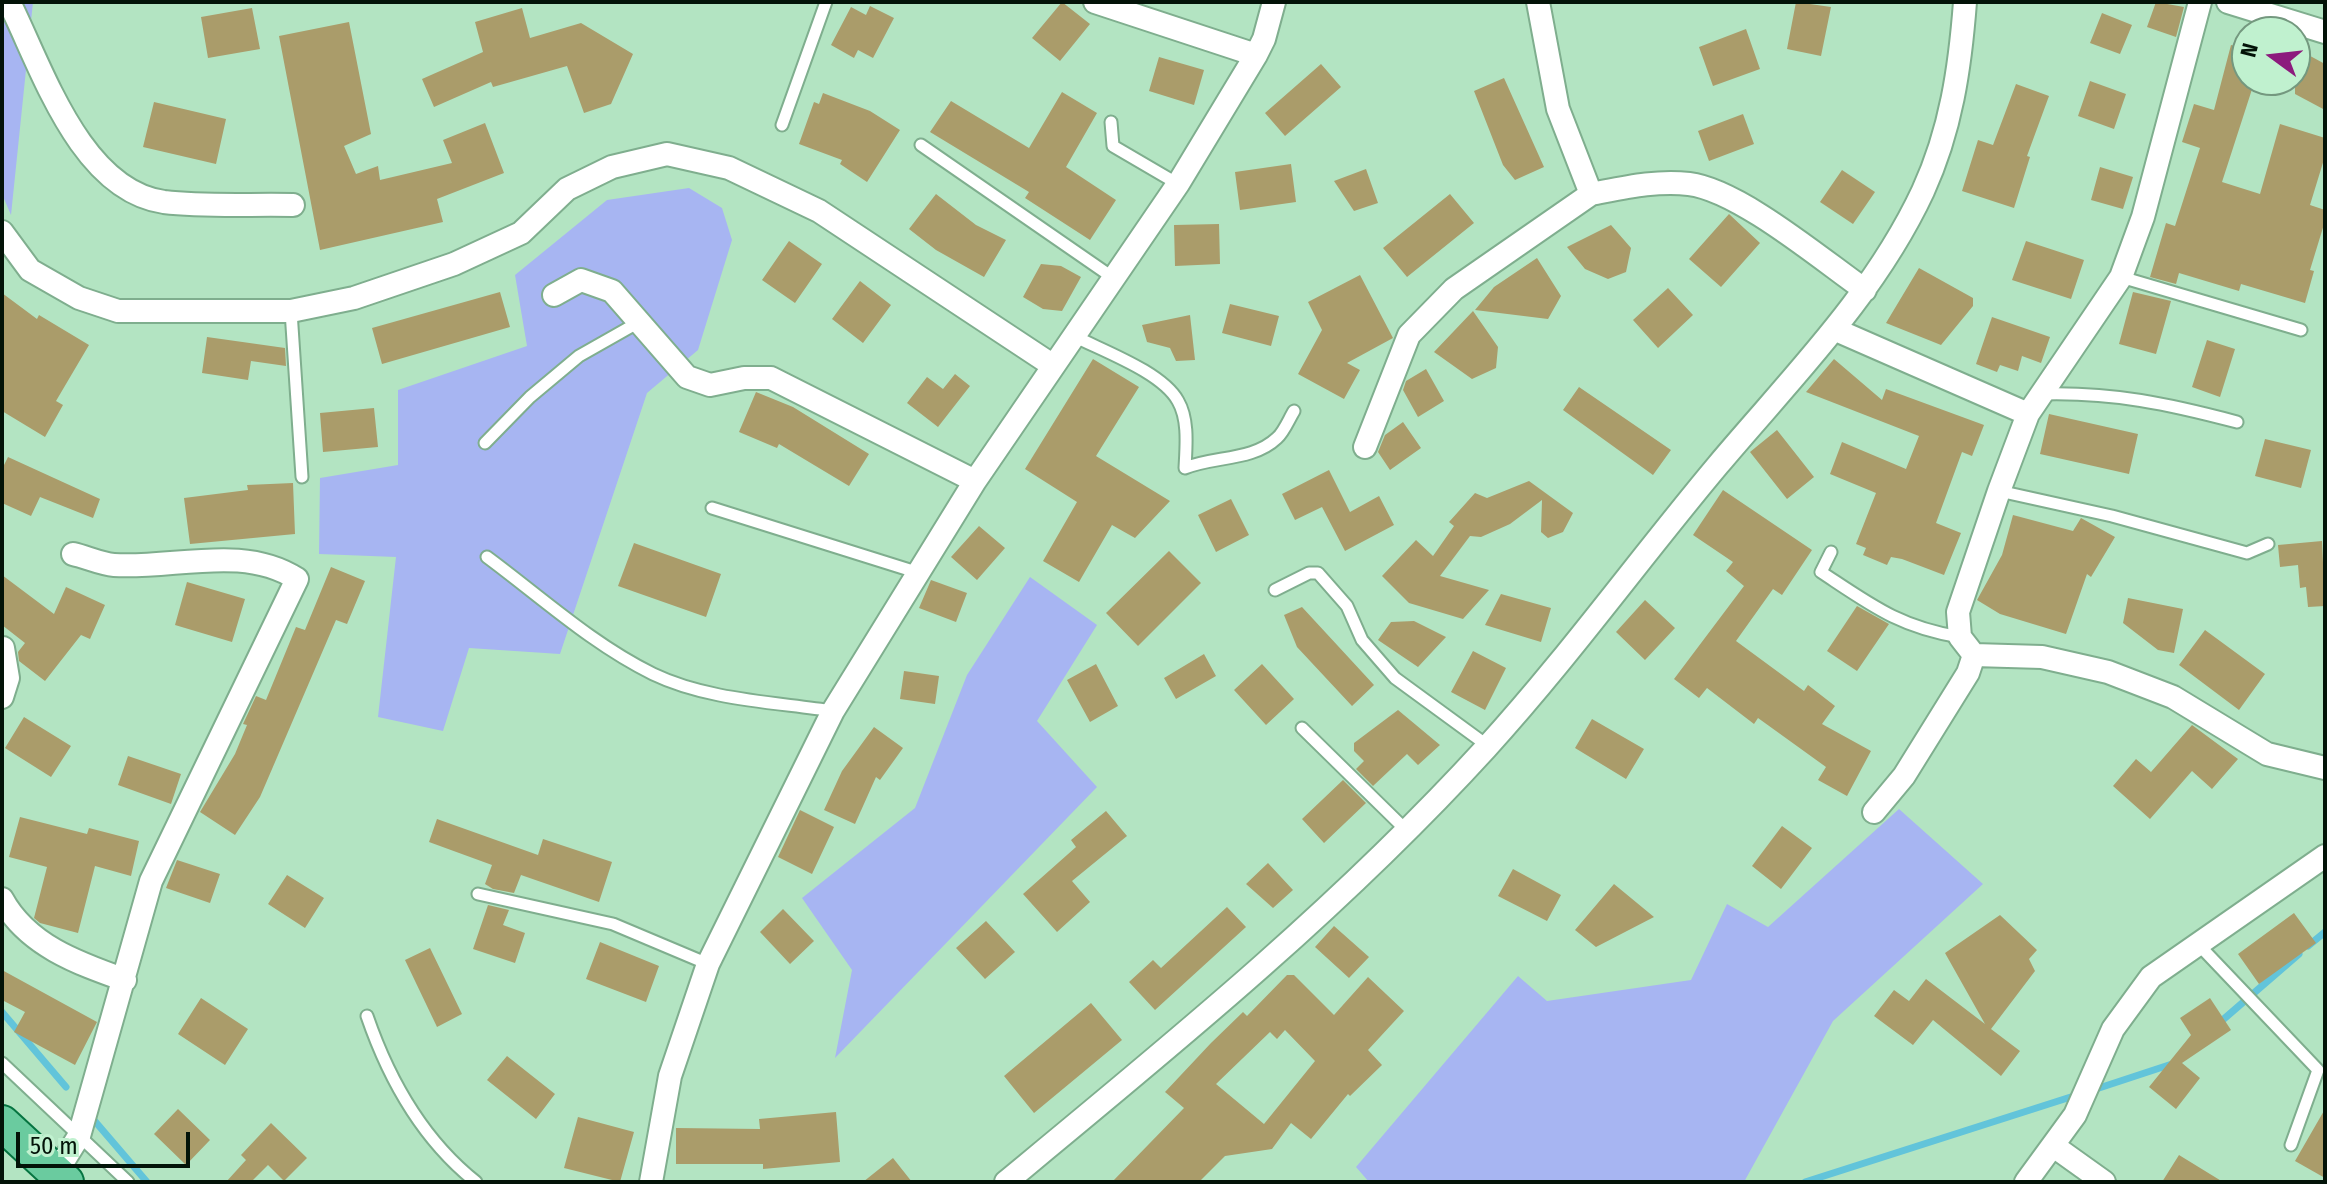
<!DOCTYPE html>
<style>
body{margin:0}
#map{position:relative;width:2327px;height:1184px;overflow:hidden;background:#b3e4c2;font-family:"Fira Sans Condensed",sans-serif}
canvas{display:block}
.frame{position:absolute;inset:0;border:4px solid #031308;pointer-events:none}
.north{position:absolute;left:2231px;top:16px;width:80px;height:80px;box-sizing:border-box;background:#c0f1cf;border:2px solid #74987f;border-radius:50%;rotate:285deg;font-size:22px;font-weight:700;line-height:32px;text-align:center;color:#031308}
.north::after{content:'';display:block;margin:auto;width:28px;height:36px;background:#8c1b7d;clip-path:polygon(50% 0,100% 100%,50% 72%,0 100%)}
.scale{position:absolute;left:16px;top:1132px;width:174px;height:36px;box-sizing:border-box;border:4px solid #031308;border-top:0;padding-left:10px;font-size:24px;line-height:28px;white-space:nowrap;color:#031308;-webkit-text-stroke:6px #c0f1cf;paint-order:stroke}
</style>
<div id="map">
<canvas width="2327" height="1184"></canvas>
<div class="frame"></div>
<div class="north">N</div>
<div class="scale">50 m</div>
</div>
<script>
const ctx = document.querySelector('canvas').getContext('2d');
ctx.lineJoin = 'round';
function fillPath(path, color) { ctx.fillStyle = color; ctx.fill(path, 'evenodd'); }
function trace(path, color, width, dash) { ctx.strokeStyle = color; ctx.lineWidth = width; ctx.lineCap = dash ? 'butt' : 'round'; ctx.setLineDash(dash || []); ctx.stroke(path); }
const green = new Path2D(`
 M2,2H33L11,215L2,194Z
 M689,188L722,208L732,240L698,350L647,393L560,654L469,648L443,731L378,717L396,557L319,554L320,478L398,465V390L527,346L515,275L607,200Z
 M1030,577L1097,625L1037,721L1097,787L835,1058L852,970L802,898L915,808L967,675Z
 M1899,809L1983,884L1833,1021L1744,1182H1369L1356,1167L1518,976L1547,1001L1691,980L1727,904L1768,927Z`);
const stream = new Path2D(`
 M2308,946L2325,932
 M2,1012L66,1087
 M2218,1024L2299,954
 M2093,1090L2172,1064
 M93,1119L147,1182
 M1805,1182L2077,1095`);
const building = new Path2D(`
 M1062,2L1090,24L1060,61L1032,38Z
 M1796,2L1831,7L1821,56L1787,49Z
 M2156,2L2184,7L2176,37L2147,27Z
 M870,6L894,18L873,58L858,50L854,58L831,45L851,7L866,15Z
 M252,8L260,49L208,58L201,17Z
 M522,8L530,38L581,23L633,54L611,104L584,113L567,66L493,87L491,82L434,107L422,79L483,52L475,22Z
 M2102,13L2132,25L2120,54L2090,43Z
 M349,22L371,134L344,146L356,174L378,166L380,180L452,163L443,140L485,123L504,173L437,199L443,222L320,250L279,36Z
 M1746,29L1760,69L1713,86L1699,47Z
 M2231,45L2247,49V80H2255L2222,182L2260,194L2280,124L2325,138V156L2310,205L2325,210V221L2310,270L2314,271L2305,303L2241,284L2239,291L2179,273L2176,284L2150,277L2166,223L2175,226L2200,148L2182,142L2194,104L2214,110Z
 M2301,51L2325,64V110L2295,94V62Z
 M1159,57L1204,70L1194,105L1149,91Z
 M1321,64L1341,87L1285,136L1265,113Z
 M1504,78L1544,167L1515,180L1503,165L1474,91Z
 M2090,81L2126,94L2114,129L2078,116Z
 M2016,84L2049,96L2027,156L2030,157L2014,208L1962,191L1978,140L1993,145Z
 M1062,92L1097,113L1066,167L1116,200L1090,240L1025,198L1029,192L930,132L951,101L1029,148Z
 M823,93L870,111L900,130L867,182L840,164L842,160L799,144L814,102L819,104Z
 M154,102L226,119L216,164L143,147Z
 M1743,114L1754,144L1709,161L1698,131Z
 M1291,164L1296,202L1240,210L1235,172Z
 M2100,167L2133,177L2123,209L2091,200Z
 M1366,169L1378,203L1354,211L1334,181Z
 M1842,170L1875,192L1853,224L1820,202Z
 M936,194L976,225L1006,240L984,277L936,250L909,229Z
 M1450,194L1474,223L1407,277L1383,248Z
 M1729,214L1760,243L1721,287L1689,259Z
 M1219,224L1220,264L1175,266L1174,225Z
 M1611,225L1631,248L1626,272L1608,279L1585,269L1567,247Z
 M789,241L822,264L795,303L762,280Z
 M2026,241L2084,260L2071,299L2012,280Z
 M1537,258L1561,296L1548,319L1475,310L1494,287Z
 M1041,264L1061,266L1081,277L1062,311L1043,309L1023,297Z
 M1919,268L1973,298V306L1941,345L1886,323Z
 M1360,275L1393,338L1347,363L1360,370L1344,399L1298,374L1322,330L1308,302Z
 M860,281L891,305L863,343L832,319Z
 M1668,288L1693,315L1658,348L1633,320Z
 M500,292L510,327L382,364L372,328Z
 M2133,292L2171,301L2156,354L2119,344Z
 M2,293L37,319L39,315L89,345L56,401L63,405L45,437L2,411Z
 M1230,304L1279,316L1271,346L1222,333Z
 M1473,311L1498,347L1496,368L1472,379L1434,352Z
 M1190,315L1195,360L1176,361L1170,348L1147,342L1142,325Z
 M1992,317L2050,337L2041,363L2022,356L2018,371L2000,365L1997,372L1976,364Z
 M207,337L285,348L286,366L251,361L248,380L202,373Z
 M2207,340L2235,349L2220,397L2192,387Z
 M1093,359L1139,387L1096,456L1170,501L1135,538L1112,525L1079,582L1043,561L1077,502L1025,469Z
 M1834,359L1882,400L1886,389L1984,425L1972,456L1962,452L1936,523L1961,533L1944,575L1902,559L1891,557L1887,565L1863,555L1866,548L1856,544L1876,493L1830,474L1842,442L1906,469L1919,436L1806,392Z
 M1426,369L1444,401L1418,417L1403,390L1406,381Z
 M955,374L970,386L938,427L907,403L927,377L943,389Z
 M1579,387L1671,450L1653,475L1563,410Z
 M756,392L793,407L869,454L849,486L779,444L777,448L739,432Z
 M374,408L378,447L323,452L320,413Z
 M2049,414L2138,434L2129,474L2040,454Z
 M1403,422L1421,448L1390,470L1378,452L1385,435Z
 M1777,430L1814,477L1787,499L1750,452Z
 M2265,439L2311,450L2301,488L2255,476Z
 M8,457L100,499L93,518L40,497L31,516L2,503V469Z
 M1329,470L1350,512L1379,496L1394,525L1345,551L1322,507L1295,520L1282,494Z
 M1529,481L1573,513L1563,532L1548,538L1541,532L1542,500L1510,524L1481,537L1470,536L1440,576L1489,590L1463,619L1409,603L1382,576L1416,540L1433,556L1454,526L1449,522L1475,493L1487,498Z
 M293,483L295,534L190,544L184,498L248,490L247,485Z
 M1723,490L1812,550L1782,595L1773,589L1736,641L1804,691L1808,685L1835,706L1822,724L1871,751L1847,796L1818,780L1826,767L1758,718L1754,724L1707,688L1699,698L1674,679L1744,586L1726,571L1733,562L1693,535Z
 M1231,499L1249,535L1216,552L1198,515Z
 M2013,515L2073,531L2081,518L2115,537L2091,577L2087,574L2066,634L2000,614L1977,600L2002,555Z
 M979,526L1005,548L977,580L951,557Z
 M2322,541L2325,606L2308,607L2306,587L2300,588L2298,565L2280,567L2278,545Z
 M634,543L721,574L706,617L618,586Z
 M1169,551L1201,583L1138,646L1106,613Z
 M331,567L365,581L347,624L336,620L260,797L235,835L200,812L235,754L247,725L243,724L256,696L266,700L296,627L305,630Z
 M2,575L54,614L66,587L105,605L90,639L81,635L45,681L19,661L18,652L25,643L2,625Z
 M931,580L967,593L956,622L919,608Z
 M187,582L245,599L232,642L175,625Z
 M1501,594L1551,608L1541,642L1485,625Z
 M2128,598L2183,609L2174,653L2158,650L2123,623Z
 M1645,600L1675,628L1645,660L1616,632Z
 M1857,606L1889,624L1857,671L1827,651Z
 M1302,607L1374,685L1352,706L1297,647L1284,615Z
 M1414,621L1446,637L1418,667L1378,640L1391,622Z
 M2205,630L2265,674L2239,710L2179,665Z
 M1473,651L1506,668L1485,710L1451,692Z
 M1204,654L1216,676L1176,699L1164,678Z
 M1096,664L1118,706L1090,722L1067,680Z
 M1262,664L1294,699L1266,725L1234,690Z
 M904,671L939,676L935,704L900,699Z
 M1398,710L1440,745L1418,765L1407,754L1373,786L1356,769L1364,761L1354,751V743Z
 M24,717L71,746L51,777L5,748Z
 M1592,719L1644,749L1626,779L1575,748Z
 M2192,725L2238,759L2212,789L2192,771L2150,819L2113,786L2136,759L2151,772Z
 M874,727L903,748L880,780L876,777L855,824L824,810L842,771Z
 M128,756L181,774L171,804L118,785Z
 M1343,780L1366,803L1324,843L1302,819Z
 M800,810L834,827L812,874L778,857Z
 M1106,811L1127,836L1072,881L1090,902L1057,932L1023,894L1076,847L1071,840Z
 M20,817L87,834L89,828L139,841L131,876L95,866L78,933L40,923L34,918L47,867L9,857Z
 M437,819L538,855L543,839L612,862L599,902L521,875L514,893L493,889L485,884L492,865L429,842Z
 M1782,826L1812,848L1781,889L1752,866Z
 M177,860L220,874L210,903L166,888Z
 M1268,863L1293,890L1273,908L1246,884Z
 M1513,869L1561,895L1547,921L1498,896Z
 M287,875L324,898L305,928L268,904Z
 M1614,884L1654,917L1596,947L1575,930Z
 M488,905L509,910L503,925L525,933L515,963L473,949Z
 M1227,907L1246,927L1155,1010L1129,982L1153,960L1161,968Z
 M783,909L814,941L790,964L760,932Z
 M2294,913L2316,943L2259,984L2238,954Z
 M2000,915L2037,950L2029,959L2035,971L1991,1029L2020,1051L2001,1076L1933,1020L1913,1045L1874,1016L1894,990L1909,1001L1926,979L1985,1024L1945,953Z
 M986,921L1015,952L985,979L956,948Z
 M1334,926L1369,957L1349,978L1315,947Z
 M600,942L659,966L646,1002L586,979Z
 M430,948L462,1014L437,1027L405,960Z
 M2,970L97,1022L75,1065L14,1032L25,1012L2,1000Z
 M1287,975H1294L1334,1015L1368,977L1404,1011L1368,1050L1382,1065L1350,1096L1348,1094L1311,1139L1291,1123L1272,1149L1225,1156L1199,1182H1112L1184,1108L1165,1092L1211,1043L1243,1012L1247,1016ZM1285,1030L1315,1061L1264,1124L1216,1084L1270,1032L1277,1039Z
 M201,998L248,1029L225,1065L178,1034Z
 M2210,998L2231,1030L2182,1063L2200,1078L2176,1109L2149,1087L2191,1035L2180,1018Z
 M1091,1003L1122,1040L1034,1113L1004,1076Z
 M507,1056L555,1094L536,1119L487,1080Z
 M178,1109L210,1140L186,1165L154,1134Z
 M2325,1109V1178L2295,1161Z
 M836,1112L840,1162L763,1169V1164H676V1128L760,1129L759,1119Z
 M578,1117L634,1132L620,1182L564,1168Z
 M271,1123L307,1158L284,1181L268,1165L251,1182H226L246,1160L241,1155Z
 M2179,1155L2223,1182H2162Z
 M893,1158L912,1182H863Z`);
const lane = new Path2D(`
 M1111,122L1113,146L1178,184
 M782,125L826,2
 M921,145L1112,277
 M2121,277L2301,330
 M291,311L302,477
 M1074,336C1103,351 1162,372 1178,401C1189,420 1186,447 1185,468C1214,456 1253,461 1277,438C1284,432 1289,419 1294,411
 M2042,394C2113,392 2169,404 2237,422
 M485,443L530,397L579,356L639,322
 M1999,491L2112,516L2247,553L2268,544
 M712,508L916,572
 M1831,552L1821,572C1871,605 1899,627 1960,637
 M487,557C541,597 592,644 653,674C707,700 774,702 833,711
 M1275,590L1309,573H1318L1347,606L1362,640L1395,678L1488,746
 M1302,728L1407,831
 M478,894L613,924L708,964
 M2198,944L2318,1070L2291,1145
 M367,1016C389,1080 423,1140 476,1182
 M2,1063L128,1182`);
const street = new Path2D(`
 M9,2C42,68 80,190 164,202C206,207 251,204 293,205
 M1095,2L1256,55
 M1538,2L1558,109L1591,194C1623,188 1656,180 1689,184C1739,190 1822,260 1865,290
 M2228,2L2325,32
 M2,232L30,270L79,298L118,311H291L354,298L454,264L521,233L567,189L612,167L667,154L729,168L819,211L1052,365
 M554,295L581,280L612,291L687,377L710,385L744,378H771L975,481
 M1836,330L2028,414
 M1365,447L1409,335L1454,289L1591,194
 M1974,655L2042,657L2108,672L2173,697L2267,754L2325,768
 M2,697L8,678L3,648
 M1874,812L1904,776L1968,673L1974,655L1960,637L1958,612L1999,491L2028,414L2121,277L2143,217L2200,2
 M2,899C27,945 77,963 125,980
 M2055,1147L2104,1182
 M56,1173L79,1136L151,881L297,579C243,544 174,569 114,565C101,564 86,557 73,554
 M651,1182L670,1076L708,964L833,711L975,481L1178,184L1256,55L1264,39L1274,2
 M1006,1182C1172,1045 1340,908 1486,748C1568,658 1640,558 1718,465C1792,377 1874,296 1923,191C1951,130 1960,68 1965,2
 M2026,1182L2075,1115L2113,1029L2151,977L2325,856`);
const primary = new Path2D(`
 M2,1123L66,1182`);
fillPath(green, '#a7b5f2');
trace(stream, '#62c4da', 7);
fillPath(building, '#aa9c6a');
trace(lane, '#7fae8e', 15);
trace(street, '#7fae8e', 26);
trace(primary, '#067441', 38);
trace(lane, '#fff', 11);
trace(street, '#fff', 22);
trace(primary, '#6acb9f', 34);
</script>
